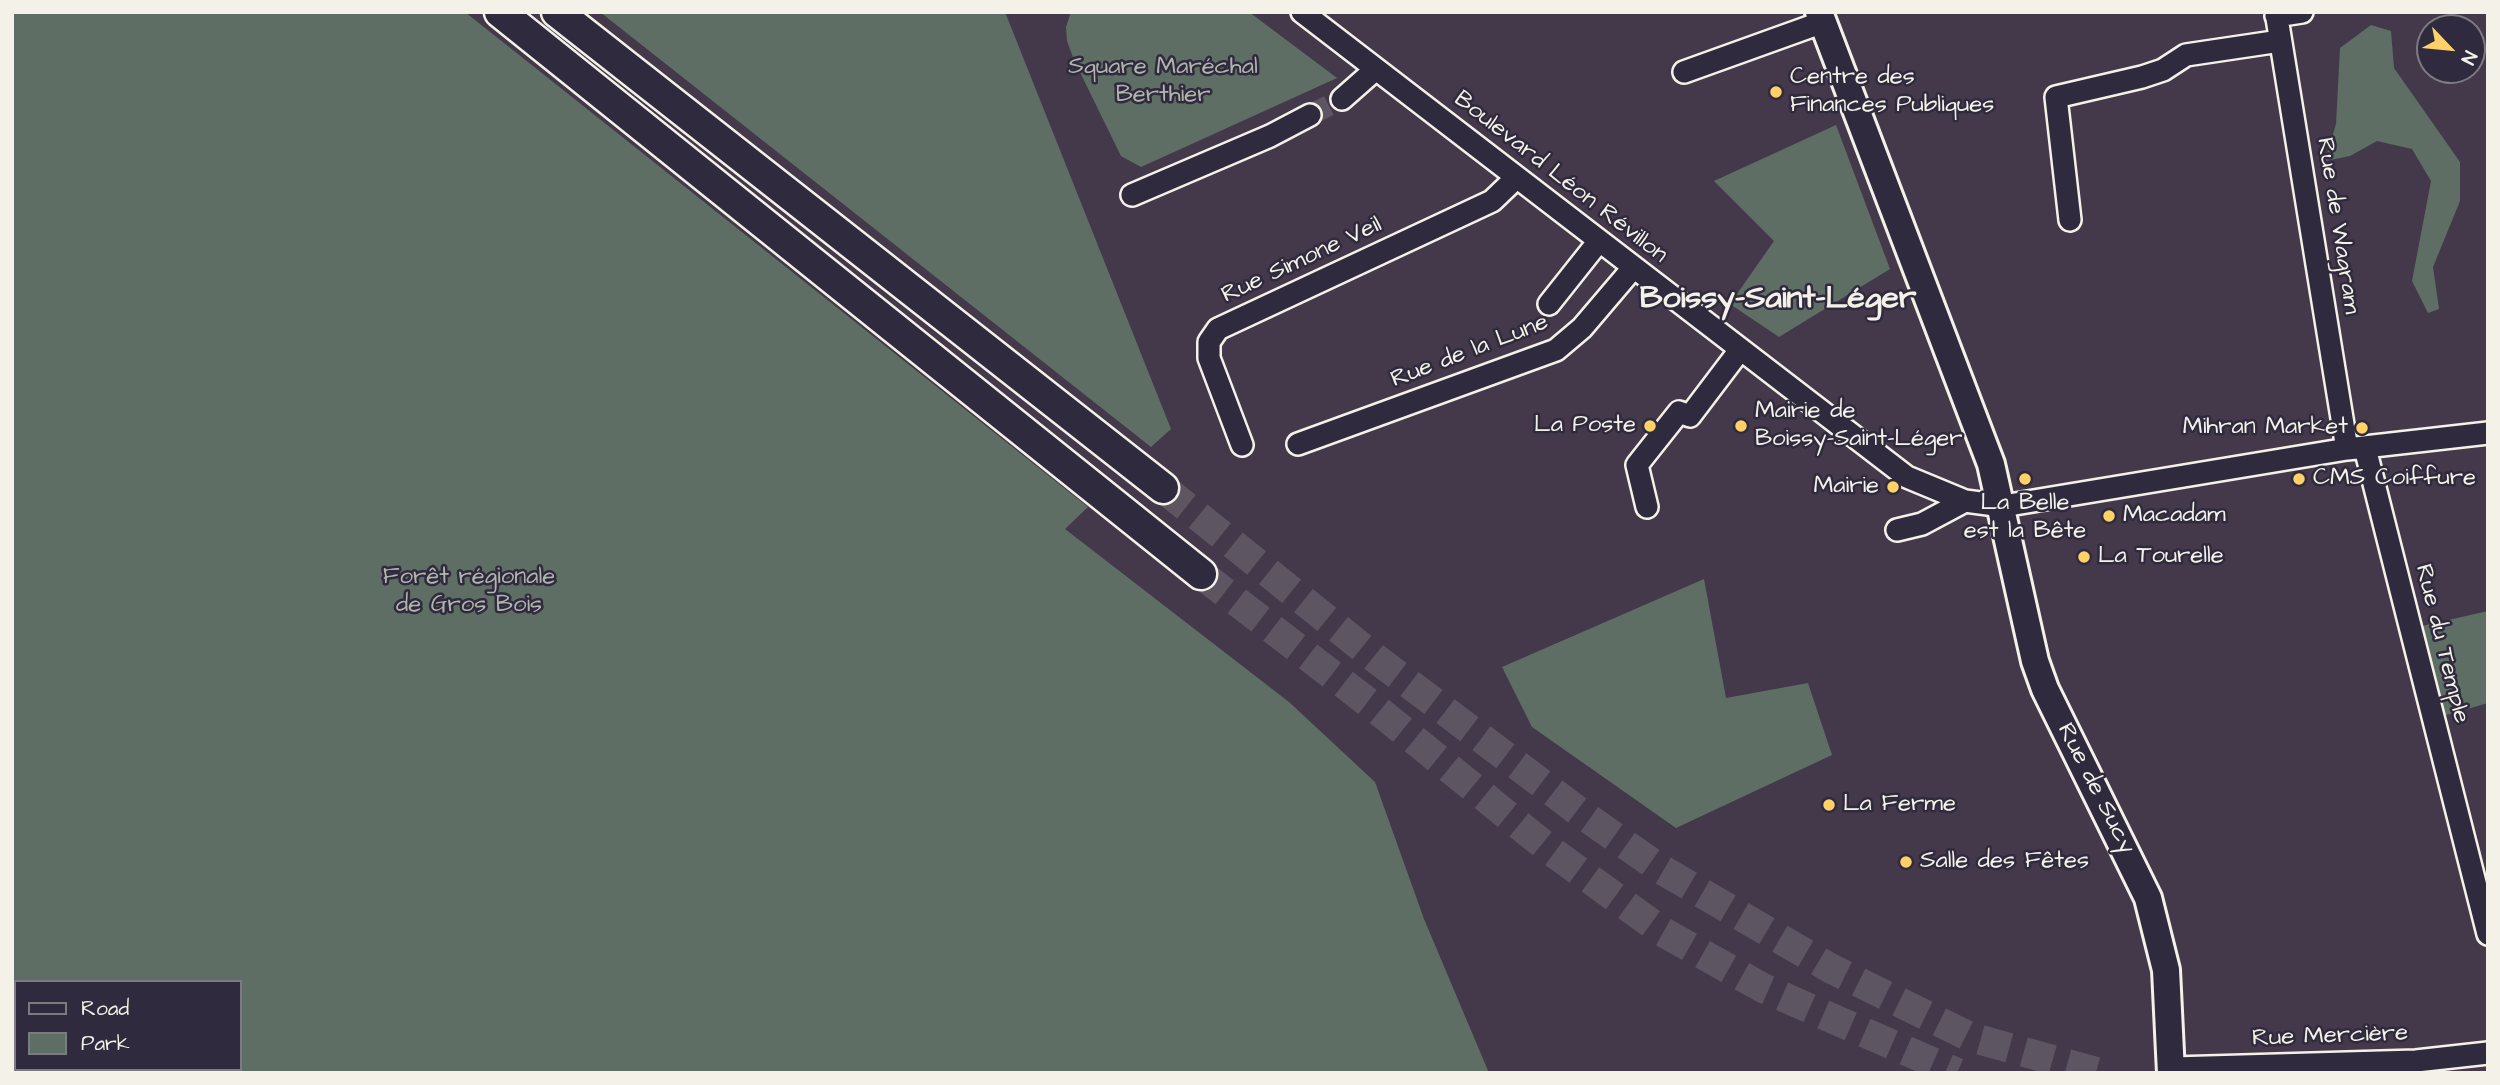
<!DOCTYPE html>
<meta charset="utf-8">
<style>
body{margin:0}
#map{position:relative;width:2500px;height:1085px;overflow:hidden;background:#44394a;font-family:"Architects Daughter",sans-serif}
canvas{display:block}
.frame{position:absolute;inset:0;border:14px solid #f4f1e8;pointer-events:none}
.legend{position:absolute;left:14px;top:980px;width:228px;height:91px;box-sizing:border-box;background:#2f2a3d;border:2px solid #7e7a81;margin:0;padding:9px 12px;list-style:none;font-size:21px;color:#f4f1e8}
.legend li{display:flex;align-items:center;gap:14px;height:35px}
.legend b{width:35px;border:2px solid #7e7a81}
.north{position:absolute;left:2416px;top:14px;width:70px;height:70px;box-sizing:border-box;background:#2f2a3d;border:2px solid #7e7a81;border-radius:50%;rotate:116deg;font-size:19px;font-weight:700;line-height:28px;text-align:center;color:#f4f1e8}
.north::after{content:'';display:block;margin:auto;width:24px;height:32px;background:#ffd166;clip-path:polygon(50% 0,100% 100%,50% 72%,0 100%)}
</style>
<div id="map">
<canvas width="2500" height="1085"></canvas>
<div class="frame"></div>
<ul class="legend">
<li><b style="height:9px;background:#2f2a3d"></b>Road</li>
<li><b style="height:19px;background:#5f6e65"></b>Park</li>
</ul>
<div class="north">N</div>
</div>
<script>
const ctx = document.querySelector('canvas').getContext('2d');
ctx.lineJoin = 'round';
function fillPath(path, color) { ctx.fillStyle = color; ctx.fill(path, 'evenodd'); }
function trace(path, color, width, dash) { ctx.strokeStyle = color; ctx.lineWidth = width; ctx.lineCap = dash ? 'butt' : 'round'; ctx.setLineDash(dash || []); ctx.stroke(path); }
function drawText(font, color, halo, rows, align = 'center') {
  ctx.font = font + ' "Architects Daughter",sans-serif'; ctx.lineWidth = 5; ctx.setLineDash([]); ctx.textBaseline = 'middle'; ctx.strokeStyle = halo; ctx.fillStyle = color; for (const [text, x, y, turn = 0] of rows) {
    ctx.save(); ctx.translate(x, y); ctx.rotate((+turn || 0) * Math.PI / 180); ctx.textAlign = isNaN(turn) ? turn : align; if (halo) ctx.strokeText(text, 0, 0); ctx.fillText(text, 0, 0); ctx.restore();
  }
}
const green = new Path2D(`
 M12,12H465L1088,507L1065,529L1289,702L1375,782L1424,919L1489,1073H12ZM16,982H240V1069H16Z
 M600,12H1005L1171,429L1151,447Z
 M1071,12H1249L1337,78L1141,167L1121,156L1074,60L1067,41L1066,27Z
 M2371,25L2391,31L2394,68L2460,162V201L2433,267L2439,309L2428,313L2412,281L2431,181L2412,149L2377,141L2350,156L2325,161L2336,124L2340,48Z
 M1836,125L1890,269L1779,337L1730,304L1774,241L1714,181Z
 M1704,579L1726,698L1808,683L1832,755L1676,828L1532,727L1502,667Z
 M2488,611V703L2443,716L2422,626Z`);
const minorTunnel = new Path2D(`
 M1310,115L1342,99`);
const highwayTunnel = new Path2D(`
 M1163,488L1375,658L1582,814L1659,868L1830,968L1970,1037L2100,1073
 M1201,574L1374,707L1550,850L1663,932L1763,988L1957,1073`);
const minor = new Path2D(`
 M1302,12L1907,477L1965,501L2003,506L2347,449L2488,433
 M2276,12L2347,449
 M2276,16L2302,12
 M1684,72L1823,22
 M1342,99L1376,69
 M1132,195L1270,136L1310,115
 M2070,220L2056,97L2142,77L2163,70L2186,55L2280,41
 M1549,304L1599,241
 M1298,444L1556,350L1582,328L1633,268
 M1242,445L1209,358V342L1218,329L1492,201L1516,178
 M2365,448L2488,934
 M1647,507L1637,465L1679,412L1690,416L1740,350
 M1897,530L1922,524L1965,501
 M2176,1073L2173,1068L2416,1061L2488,1053`);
const major = new Path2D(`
 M1819,12L1991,464L2035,661L2045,689L2148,898L2166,970L2171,1073`);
const highway = new Path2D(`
 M500,12L1201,574
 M557,12L1163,488`);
const markers = [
 [1776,92,7,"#ffd166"],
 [1650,426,7,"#ffd166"],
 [1741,426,7,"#ffd166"],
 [2362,428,7,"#ffd166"],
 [2025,479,7,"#ffd166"],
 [2299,479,7,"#ffd166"],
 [1893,487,7,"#ffd166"],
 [2109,516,7,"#ffd166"],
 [2084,557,7,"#ffd166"],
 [1829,805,7,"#ffd166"],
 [1906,862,7,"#ffd166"]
];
const parkNames = [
 ["Square Maréchal",1163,68],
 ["Berthier",1163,96],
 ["Forêt régionale",469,578],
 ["de Gros Bois",469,606]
];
const poiNames = [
 ["Centre des",1790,78],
 ["Finances Publiques",1790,106],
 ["Mairie de",1755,412],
 ["Boissy-Saint-Léger",1755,440],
 ["La Poste",1636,426,"right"],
 ["Mihran Market",2348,428,"right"],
 ["CMS Coiffure",2313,479],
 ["Mairie",1879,487,"right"],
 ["La Belle",2025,504,"center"],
 ["est la Bête",2025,532,"center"],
 ["Macadam",2123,516],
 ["La Tourelle",2098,557],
 ["La Ferme",1843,805],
 ["Salle des Fêtes",1920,862]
];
const streetNames = [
 ["Boulevard Léon Révillon",1560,178,38],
 ["Rue de Wagram",2337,226,81],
 ["Rue Simone Veil",1302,261,-25],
 ["Rue de la Lune",1470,352,-21],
 ["Rue du Temple",2441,644,76],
 ["Rue de Sucy",2095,789,63],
 ["Rue Mercière",2330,1037,-2]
];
const districtNames = [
 ["Boissy-Saint-Léger",1778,300]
];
fillPath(green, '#5f6e65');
trace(minorTunnel, '#5e5562', 21, [21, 10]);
trace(highwayTunnel, '#5e5562', 30, [30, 15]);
trace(minor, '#f4f1e8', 26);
trace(major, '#f4f1e8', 32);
trace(highway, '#f4f1e8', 35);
trace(minor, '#2f2a3d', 21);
trace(major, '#2f2a3d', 26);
trace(highway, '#2f2a3d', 30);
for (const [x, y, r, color] of markers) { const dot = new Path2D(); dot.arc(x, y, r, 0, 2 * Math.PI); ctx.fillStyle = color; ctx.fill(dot); trace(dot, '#2f2a3d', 2.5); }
drawText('24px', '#b1b6ad', '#2f2a3d', parkNames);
drawText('24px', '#f4f1e8', '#2f2a3d', poiNames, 'left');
drawText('24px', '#f4f1e8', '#2f2a3d', streetNames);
drawText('bold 32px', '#f4f1e8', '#2f2a3d', districtNames);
</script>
